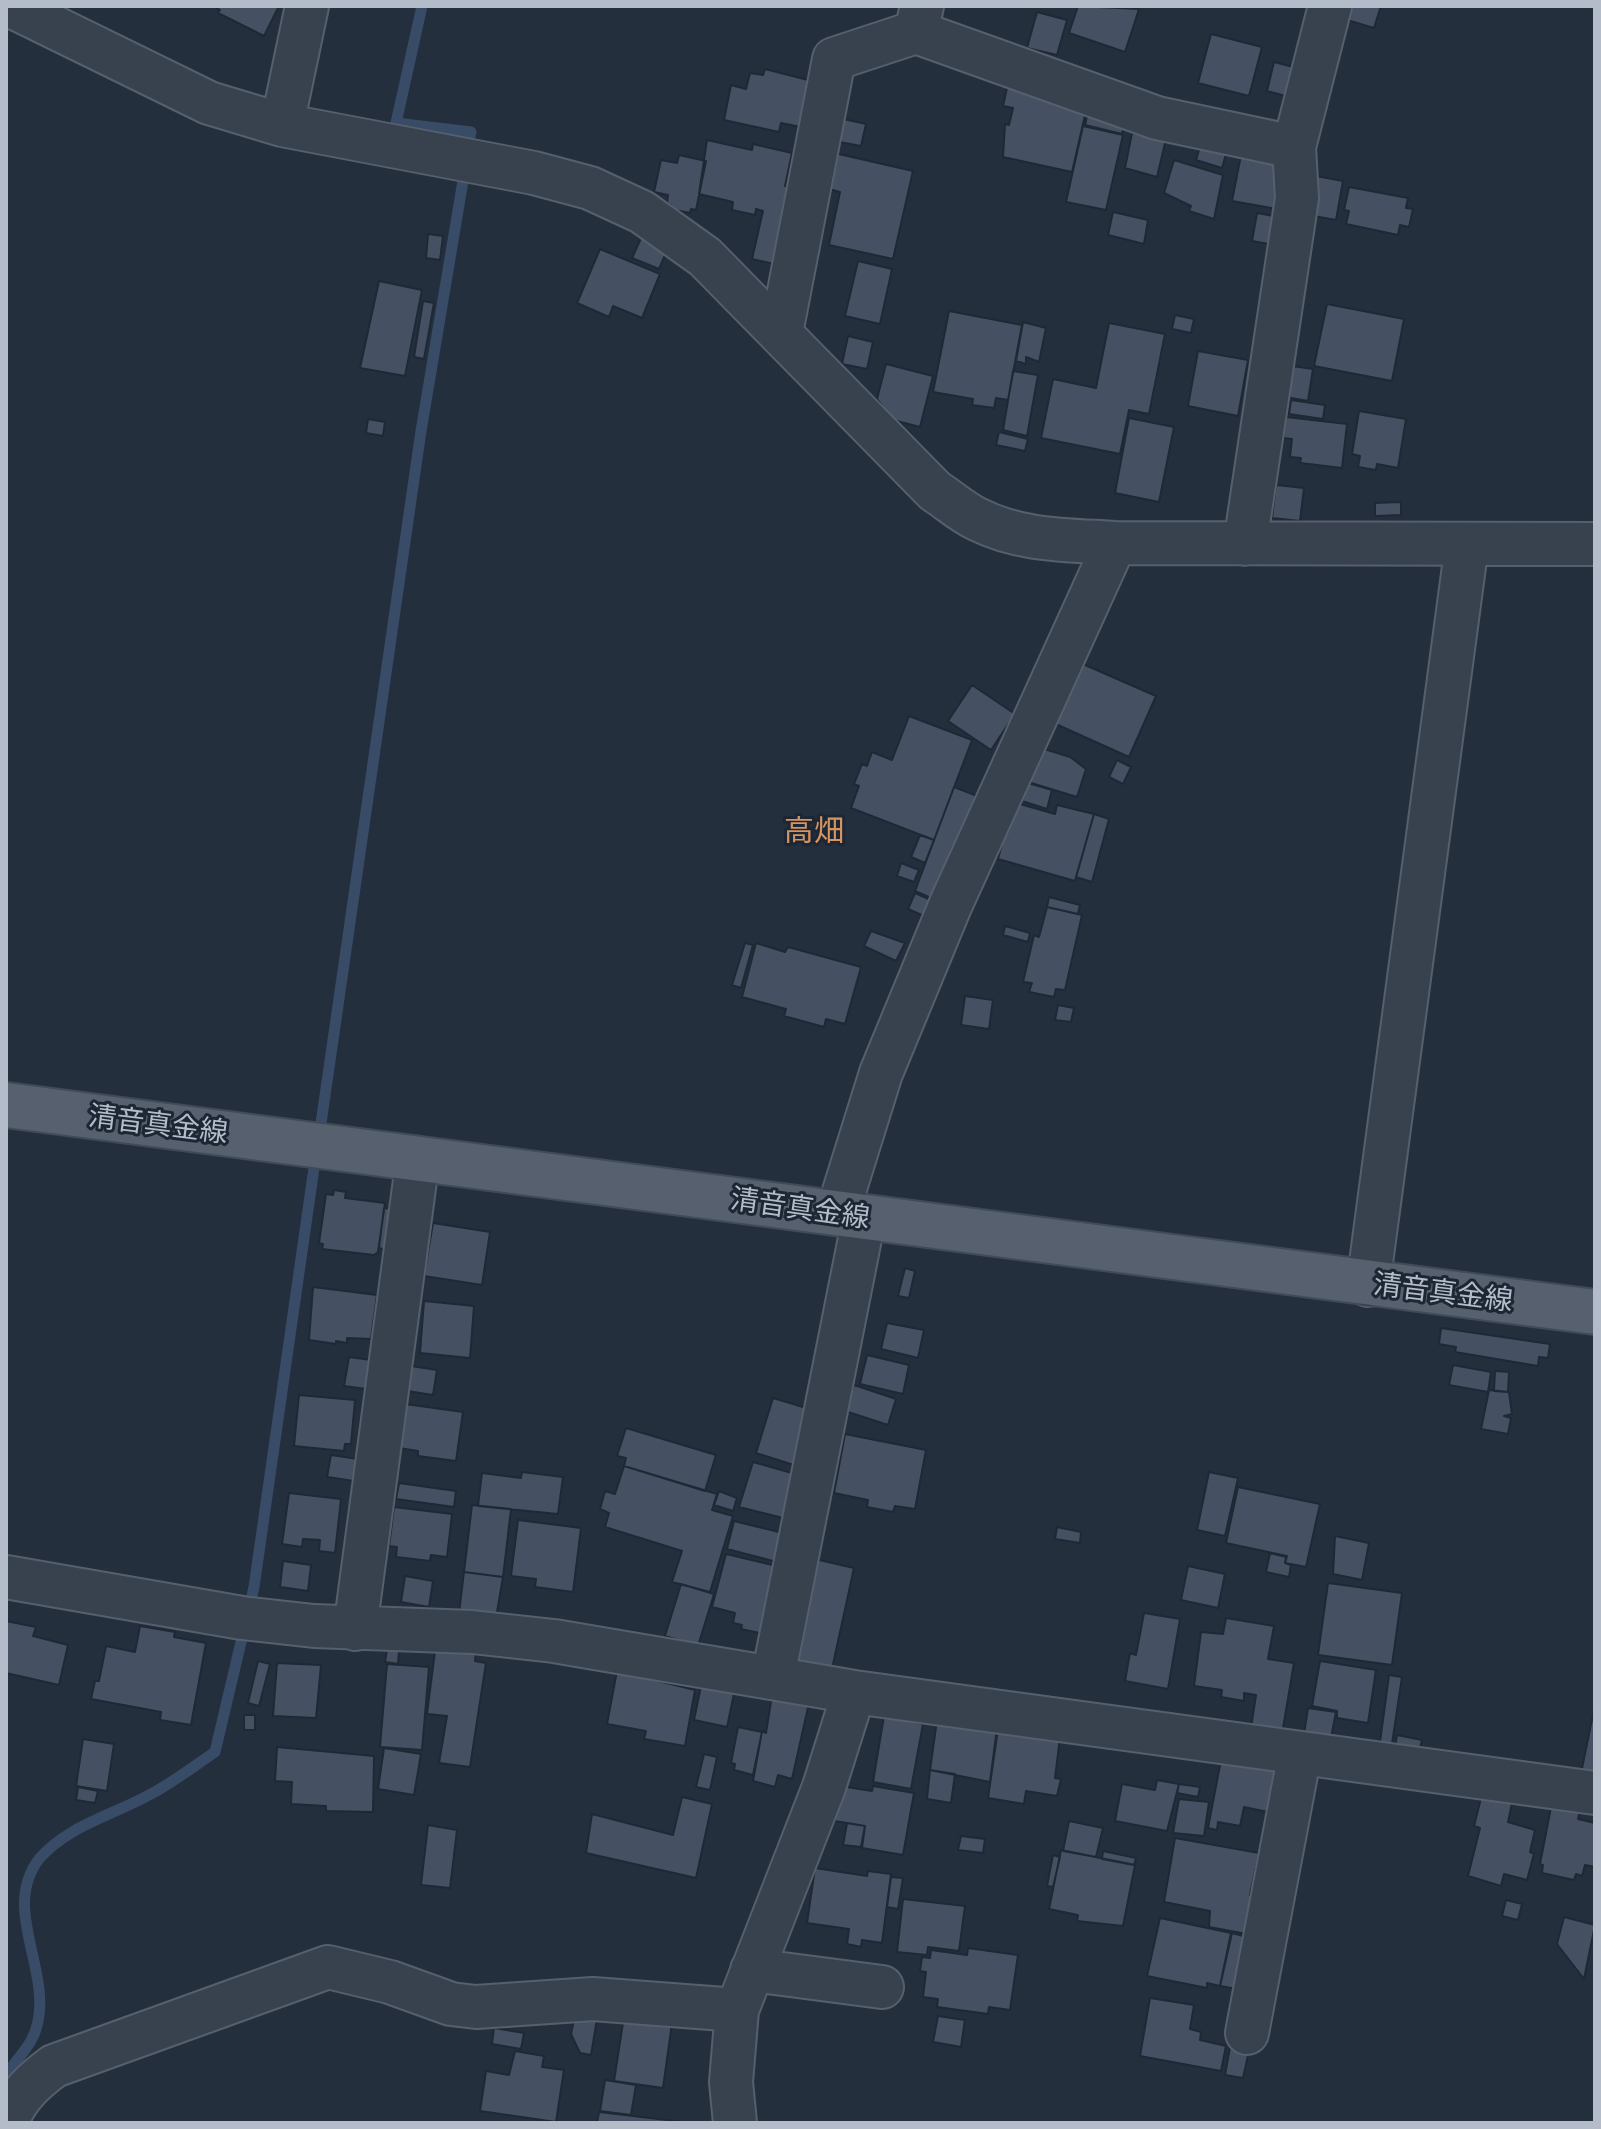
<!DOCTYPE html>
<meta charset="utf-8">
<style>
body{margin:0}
#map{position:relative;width:1601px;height:2129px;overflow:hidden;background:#242f3e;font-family:"Public Sans",sans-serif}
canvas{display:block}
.frame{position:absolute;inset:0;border:8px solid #b4bcc9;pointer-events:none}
</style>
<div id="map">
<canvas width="1601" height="2129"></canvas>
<div class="frame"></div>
</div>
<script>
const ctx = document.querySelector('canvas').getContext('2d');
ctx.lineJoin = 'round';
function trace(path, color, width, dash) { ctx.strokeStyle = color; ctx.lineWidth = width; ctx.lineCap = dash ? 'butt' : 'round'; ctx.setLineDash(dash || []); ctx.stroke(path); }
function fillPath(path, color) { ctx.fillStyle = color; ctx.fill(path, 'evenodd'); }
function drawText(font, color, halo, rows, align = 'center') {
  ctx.font = font + ' "Public Sans","Noto Sans JP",sans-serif'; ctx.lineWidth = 6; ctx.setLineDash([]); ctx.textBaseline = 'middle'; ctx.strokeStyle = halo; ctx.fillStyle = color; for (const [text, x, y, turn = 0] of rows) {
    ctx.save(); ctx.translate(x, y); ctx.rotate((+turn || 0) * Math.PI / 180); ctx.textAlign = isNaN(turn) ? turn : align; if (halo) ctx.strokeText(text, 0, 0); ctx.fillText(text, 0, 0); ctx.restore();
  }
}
const stream = new Path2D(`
 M422,6L396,123L471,132L467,152
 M319,1137L421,431L465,169
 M6,2075C16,2060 31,2046 36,2029C54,1972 0,1910 39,1859C67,1826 113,1815 149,1795C172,1783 194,1766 215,1752L254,1587L316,1154`);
const building = new Path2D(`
 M279,6L264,36L218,13L220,10L214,7Z
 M1078,6L1139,9L1125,52L1069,33Z
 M1351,6H1381L1374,28L1347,20Z
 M1037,12L1067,20L1057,55L1027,48Z
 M1211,34L1262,47L1249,96L1198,83Z
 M1274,62L1301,69L1293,98L1267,91Z
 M765,69L812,81L801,127L781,123L779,132L724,120L731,85L746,89L750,73L763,75Z
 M1010,74L1088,102L1072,172L1003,157L1005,124L1009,125L1013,108L1003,106Z
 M1090,103L1126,118L1122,134L1085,125Z
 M839,118L866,124L861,146L834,141Z
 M1083,126L1123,135L1106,210L1066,202Z
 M1132,133L1166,139L1157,177L1125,168Z
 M707,140L752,150L753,144L792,153L785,186L800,190L783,266L752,259L763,211L756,209L755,215L732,210L733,202L699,194Z
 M1202,140L1228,147L1222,168L1196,160Z
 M830,152L913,171L893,259L829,245L840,192L822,187Z
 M679,155L706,161L696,210L691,209L690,213L670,209L671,205L667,204L668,195L654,192L661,160L677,163Z
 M1241,155L1286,163L1277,209L1232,201Z
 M1174,160L1223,175L1214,219L1189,211L1191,206L1164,193Z
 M1316,176L1343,181L1336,220L1308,215Z
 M1349,187L1408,198L1406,208L1413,209L1409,227L1400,225L1398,235L1346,224L1349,211L1344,210Z
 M1113,212L1148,220L1144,244L1108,235Z
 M1257,213L1285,218L1280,246L1252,241Z
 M428,234L443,236L440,260L426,258Z
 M642,236L668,248L659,269L632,258Z
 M600,249L660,274L642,318L613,306L609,317L577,303Z
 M858,261L892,269L880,324L845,316Z
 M379,281L422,290L405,376L360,368Z
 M423,301L434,303L424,359L414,357Z
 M1327,304L1404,319L1392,381L1314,366Z
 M949,311L1022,325L1008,400L996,398L994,408L972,405L973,399L933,392Z
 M1175,315L1194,319L1191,333L1172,329Z
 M1023,322L1046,328L1039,362L1026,357V364L1016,361Z
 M1109,323L1165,334L1149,414L1129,410L1120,454L1041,438L1053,379L1096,388Z
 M848,336L873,342L867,369L842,364Z
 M1198,351L1248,360L1238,416L1188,406Z
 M886,364L933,376L920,427L893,420L877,399Z
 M1285,365L1313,369L1308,401L1280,396Z
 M1013,371L1038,375L1027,436L1003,430Z
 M1291,400L1325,405L1323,419L1289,414Z
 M1359,411L1406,419L1398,468L1377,464L1376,470L1358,467L1360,456L1352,454Z
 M1286,417L1347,424L1342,468L1300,463L1301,458L1290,457L1292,439L1283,438Z
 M1129,418L1174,427L1159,502L1115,493Z
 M368,419L385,422L383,436L366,433Z
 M999,432L1028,439L1025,451L996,445Z
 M1276,485L1304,488L1300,521L1272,518Z
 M1401,502V515L1375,516V503Z
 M1076,661L1156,696L1129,757L1049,721Z
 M972,685L1015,714L991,750L948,721Z
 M909,716L972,740L934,840L851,808L859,786L854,784L862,764L867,766L872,752L892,760Z
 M1038,747L1070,757L1086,769L1077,797L1028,782Z
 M1117,760L1131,767L1123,784L1109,777Z
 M1028,783L1052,790L1047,809L1022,801Z
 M954,787L980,797L938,901L915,891Z
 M1013,802L1055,814L1057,805L1094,814L1075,881L998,859Z
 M1094,814L1109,819L1092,882L1076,877Z
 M920,835L934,840L925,863L911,857Z
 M901,863L919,870L914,882L897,876Z
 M915,893L940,904L933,920L908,909Z
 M1049,897L1080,905L1078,914L1047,907Z
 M1047,907L1082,915L1065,990L1056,989L1054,997L1029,992L1032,983L1023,982L1034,935L1039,937Z
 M1005,926L1030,933L1028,942L1003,935Z
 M871,931L905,943L896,961L864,946Z
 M745,943L753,945L741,988L732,985Z
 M756,943L785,952L788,947L861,967L845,1024L826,1019L824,1027L784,1016L786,1009L742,997Z
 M965,996L993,1000L989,1029L961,1025Z
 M1058,1005L1074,1008L1071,1022L1055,1020Z
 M334,1190L346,1192L345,1198L385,1203L378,1252L374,1255L322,1249L323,1244L319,1243L326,1194L333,1195Z
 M384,1208L393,1209L387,1250L379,1248Z
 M433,1223L490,1232L482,1285L424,1276Z
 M905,1268L915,1271L909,1298L898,1296Z
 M313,1287L377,1295L371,1339L347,1338V1343L336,1341V1344L309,1340Z
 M424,1301L474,1306L470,1358L420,1353Z
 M887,1323L924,1330L918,1358L881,1349Z
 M1441,1328L1550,1344L1548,1358L1539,1357L1538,1366L1455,1352L1456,1347L1439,1344Z
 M867,1355L909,1365L903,1394L860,1384Z
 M349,1357L371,1360L366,1389L344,1386Z
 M1453,1365L1491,1372L1488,1392L1449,1385Z
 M411,1366L437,1370L433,1395L407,1391Z
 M1495,1371L1509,1372L1508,1392L1494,1391Z
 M854,1385L896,1399L888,1425L845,1411Z
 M1489,1390L1509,1392L1512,1414L1504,1416L1511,1418L1508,1434L1481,1429Z
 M299,1395L355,1400L351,1444H345L344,1451L294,1446Z
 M773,1398L813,1410L800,1467L756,1453Z
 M405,1404L463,1412L456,1461L418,1456V1451L399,1448Z
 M626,1428L716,1455L705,1491L624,1466L626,1458L617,1456Z
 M845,1434L926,1450L915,1509L895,1506L893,1512L867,1507L868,1500L834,1493Z
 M331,1455L358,1459L354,1481L327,1477Z
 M753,1462L799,1475L787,1519L739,1507Z
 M624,1466L717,1494L712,1510L733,1516L710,1592L672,1582L682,1551L605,1527L609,1513L600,1509L605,1491L615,1494Z
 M522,1472L563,1477L558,1514L478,1506L482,1473L521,1478Z
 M1209,1472L1238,1478L1225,1536L1197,1530Z
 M399,1483L456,1491L454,1507L396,1499Z
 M1238,1487L1320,1504L1306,1567L1285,1563L1287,1556L1226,1543Z
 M719,1491L737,1498L733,1511L714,1505Z
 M289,1493L341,1499L335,1553L319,1551L320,1540L303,1539L302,1547L282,1544Z
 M472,1505L511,1509L503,1577L464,1572Z
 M394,1507L452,1514L447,1557L431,1555L430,1561L396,1557L397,1547L389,1546Z
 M518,1520L581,1528L573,1592L535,1587L536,1579L511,1576Z
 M734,1521L783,1533L777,1562L727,1549Z
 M1057,1527L1081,1532L1080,1543L1055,1539Z
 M1335,1536L1369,1543L1362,1580L1333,1574Z
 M1270,1553L1286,1557L1285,1563L1291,1565L1289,1577L1266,1572Z
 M726,1554L781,1567L764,1634L741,1629L742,1625L733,1623L735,1613L712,1607Z
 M815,1559L854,1568L832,1669L792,1660Z
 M283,1561L311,1565L308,1591L280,1587Z
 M1188,1566L1225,1574L1218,1608L1181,1600Z
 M464,1572L503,1577L496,1618L459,1613Z
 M405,1576L433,1581L429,1607L401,1602Z
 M1328,1583L1402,1593L1392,1665L1318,1655Z
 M681,1584L714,1594L698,1646L665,1636Z
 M1144,1613L1180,1619L1168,1689L1125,1681L1130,1653L1136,1655Z
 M1226,1618L1274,1626L1268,1659L1294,1663L1282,1734L1251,1728L1256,1695L1244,1693V1701L1221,1697L1222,1690L1194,1686L1201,1632L1223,1634Z
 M6,1621L36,1627L33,1636L68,1645L59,1685L6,1673Z
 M140,1626L175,1632L174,1637L206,1643L191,1725L160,1720L161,1712L91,1699L95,1681H99L106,1646L135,1652Z
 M387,1649L399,1651L398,1664L385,1662Z
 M435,1651L476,1652L475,1661L486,1663L470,1767L439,1763L447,1716L427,1714Z
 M258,1661L270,1664L259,1706L248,1703Z
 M1320,1661L1376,1670L1368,1723L1337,1718V1711L1312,1706Z
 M277,1663L321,1665L316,1718L273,1716Z
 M387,1664L429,1667L422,1750L380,1747Z
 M617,1671L695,1690L685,1746L644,1739L646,1731L607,1724Z
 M1389,1675L1402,1677L1392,1744L1380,1742Z
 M702,1681L735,1689L727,1727L694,1720Z
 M772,1695L809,1703L792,1779L778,1775L775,1787L753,1781L762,1731L766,1733Z
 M1595,1705V1776L1581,1773Z
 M1308,1708L1336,1712L1331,1738L1304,1734Z
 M244,1715H255V1730H244Z
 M884,1716L923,1724L911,1789L873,1782Z
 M937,1720L997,1728L990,1782L930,1770Z
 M738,1727L762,1732L753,1775L734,1770L735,1764L731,1763Z
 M998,1729L1060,1737L1055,1778L1061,1779L1057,1796L1026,1791L1024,1804L988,1798Z
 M1397,1735L1422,1740L1419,1752L1395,1746Z
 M83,1739L114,1744L107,1791L76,1786Z
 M277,1747L374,1756L373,1812L326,1811V1806L291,1804L292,1782L275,1781Z
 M384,1748L421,1754L414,1795L378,1789Z
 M704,1754L717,1757L710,1790L696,1787Z
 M1221,1760L1276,1770L1268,1812L1244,1807L1240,1826L1218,1822L1217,1830L1208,1828Z
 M930,1770L955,1774L951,1803L927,1799Z
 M1157,1780L1179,1784L1167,1831L1115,1821L1122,1784L1155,1790Z
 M1179,1784L1200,1787L1198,1797L1177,1793Z
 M834,1785L872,1791L873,1786L914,1793L903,1855L862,1848L865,1826L828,1820Z
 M78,1787L98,1791L95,1803L76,1800Z
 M1482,1794L1512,1803L1508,1822L1535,1830L1530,1852L1534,1854L1527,1880L1504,1874L1501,1886L1468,1876L1480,1828L1474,1826Z
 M682,1797L712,1804L696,1878L586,1853L592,1814L673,1835Z
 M1179,1799L1209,1802L1204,1836L1173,1833Z
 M1551,1807L1580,1811L1578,1819L1595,1823V1867L1585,1865L1582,1876L1576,1874L1574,1880L1542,1873L1543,1865L1540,1864Z
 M1069,1821L1103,1828L1096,1857L1063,1851Z
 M847,1823L865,1826L861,1847L843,1845Z
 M428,1825L457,1830L450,1888L421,1885Z
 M961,1836L985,1839L983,1853L958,1850Z
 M1175,1838L1259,1853L1250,1895L1255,1897L1247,1934L1209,1927L1210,1911L1164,1902Z
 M1061,1850L1135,1865L1123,1926L1077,1921L1078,1915L1049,1909Z
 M1103,1851L1136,1858L1134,1865L1102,1859Z
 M1053,1855L1060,1857L1053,1887L1047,1886Z
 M815,1868L867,1876L868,1871L891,1874L882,1943L862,1940L861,1947L847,1944L849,1929L807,1923Z
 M891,1877L903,1878L898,1909L887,1907Z
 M903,1899L965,1906L959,1951L928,1947L927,1955L897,1952Z
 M1506,1900L1522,1904L1518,1920L1502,1916Z
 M1564,1917L1595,1925L1584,1979L1557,1944Z
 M1160,1918L1231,1933L1220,1986L1207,1983V1988L1147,1976Z
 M1232,1933L1247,1937L1237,1989L1220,1986Z
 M968,1948L1018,1955L1010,2010L989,2007L988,2014L937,2007L938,1999L923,1997L926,1972L920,1971L922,1957L930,1958L931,1950L967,1955Z
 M1150,1998L1194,2005L1190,2029L1201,2032L1200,2040L1226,2046L1221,2071L1140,2056Z
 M576,2010L598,2013L591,2055L580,2053L571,2034Z
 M624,2016L672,2023L663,2088L614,2081Z
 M938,2016L965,2020L961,2047L933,2042Z
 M494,2028L524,2033L521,2049L492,2044Z
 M1230,2047L1249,2051L1243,2078L1225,2075Z
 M515,2051L544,2056L542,2067L564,2070L556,2122L480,2111L486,2071L509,2075Z
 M605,2080L636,2085L631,2115L600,2111Z
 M599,2112L684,2122V2123H597Z`);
const minor = new Path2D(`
 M11,6L209,103L282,125L534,173L590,188L642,212L705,257L935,491C949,500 962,512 977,519C1020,541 1068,540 1115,543L1595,544
 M922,6L916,32L1157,118L1294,147
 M282,125L307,6
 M781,333L834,59L916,32
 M1245,544L1297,198L1294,147L1330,6
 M837,1214L881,1073L950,906L1115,543
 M1368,1285L1467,544
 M6,1577L242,1618L314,1626L472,1632L554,1641L854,1692L1595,1793
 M355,1629L418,1158
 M773,1677L864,1218
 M752,1970L882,1987
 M1247,2033L1300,1753
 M6,2123C17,2097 31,2083 54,2066L328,1967L390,1982L451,2004L476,2007L593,1999L737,2010
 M735,2123L731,2082L737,2010L824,1787L854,1692`);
const major = new Path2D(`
 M6,1105L1595,1312`);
const streetNames = [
 ["清音真金線",158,1125,7],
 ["清音真金線",800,1209,8],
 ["清音真金線",1443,1293,7]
];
const neighbourhoodNames = [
 ["高畑",814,832]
];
trace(stream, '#394c67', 11);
fillPath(building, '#455162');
trace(building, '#1f2835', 2);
trace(minor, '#565f6c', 46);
trace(major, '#414a57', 48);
trace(minor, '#38414e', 42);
trace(major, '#56606e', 44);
drawText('28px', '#b4bcc9', '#1d2633', streetNames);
drawText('30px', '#d59563', '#1d2633', neighbourhoodNames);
</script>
